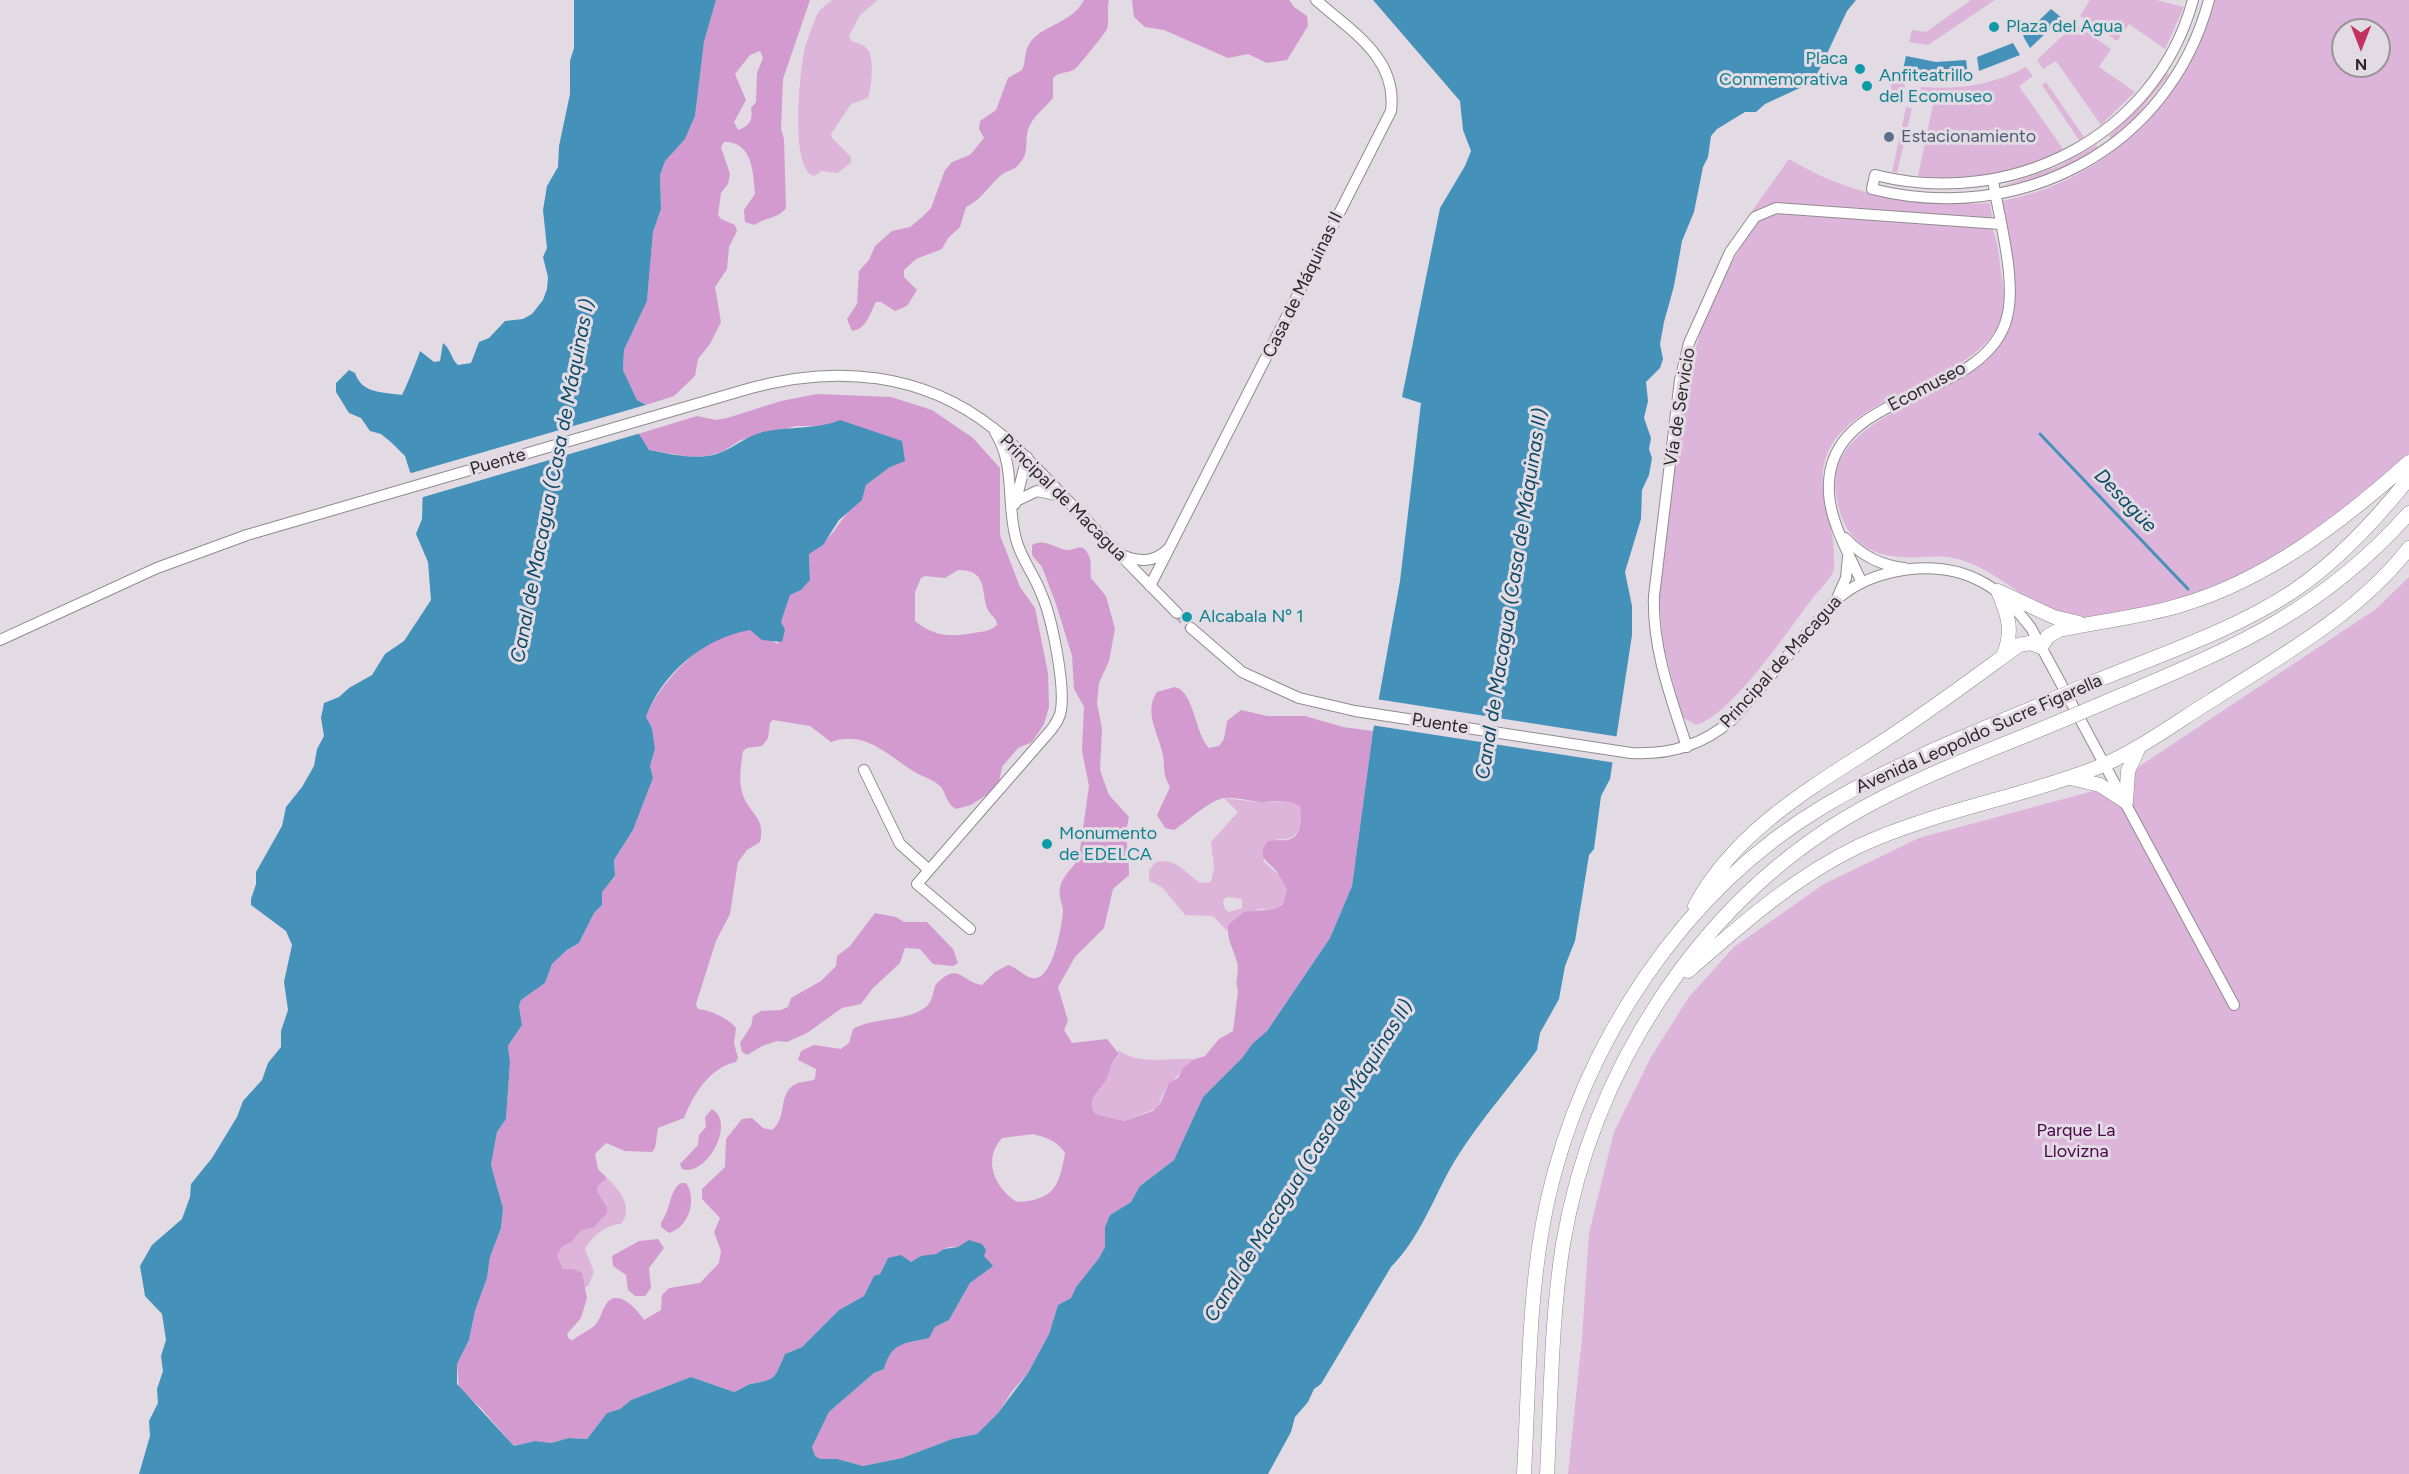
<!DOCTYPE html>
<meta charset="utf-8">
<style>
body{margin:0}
#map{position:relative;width:2409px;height:1474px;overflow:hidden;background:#e3dbe3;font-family:Figtree,sans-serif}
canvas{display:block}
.north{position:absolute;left:2331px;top:18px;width:60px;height:60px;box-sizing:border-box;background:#e3dbe3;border:2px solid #999399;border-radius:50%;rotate:180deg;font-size:16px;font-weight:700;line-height:24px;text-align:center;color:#2b282a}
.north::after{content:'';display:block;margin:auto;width:21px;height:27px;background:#c23460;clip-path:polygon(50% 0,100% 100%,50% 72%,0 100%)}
</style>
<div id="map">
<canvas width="2409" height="1474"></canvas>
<div class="north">N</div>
</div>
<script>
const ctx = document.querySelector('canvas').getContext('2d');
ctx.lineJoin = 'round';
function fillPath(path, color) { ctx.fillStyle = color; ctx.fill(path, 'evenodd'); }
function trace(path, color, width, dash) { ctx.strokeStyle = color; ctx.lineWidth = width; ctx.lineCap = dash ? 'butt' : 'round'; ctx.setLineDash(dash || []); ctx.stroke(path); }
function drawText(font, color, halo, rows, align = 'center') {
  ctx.font = font + ' Figtree,sans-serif'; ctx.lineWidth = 6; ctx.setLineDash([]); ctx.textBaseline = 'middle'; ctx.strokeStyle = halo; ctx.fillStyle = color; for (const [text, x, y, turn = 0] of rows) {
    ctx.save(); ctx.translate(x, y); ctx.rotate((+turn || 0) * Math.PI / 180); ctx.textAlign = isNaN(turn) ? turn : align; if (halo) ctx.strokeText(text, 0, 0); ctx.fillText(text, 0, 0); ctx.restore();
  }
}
const green = new Path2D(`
 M832,0H878L860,15L849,36L851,41C857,43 865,45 868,50C875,61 871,88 868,98L851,104L831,134L832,138L851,157V162L838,173L822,171L814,176C789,169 800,69 805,47C808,38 812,26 816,17C818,10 826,5 832,0Z
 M1971,0H1995L1928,45L1909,42L1912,30L1926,32Z
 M2090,0H2156L2184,7L2165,49L2129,24L2117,41L2080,16Z
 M2215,0H2409V453C2355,510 2255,578 2180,600C2165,605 2148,607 2133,610C2117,614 2098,620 2081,618C2032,614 1999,567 1953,558C1936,554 1917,559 1900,557C1860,554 1841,532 1836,493C1823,407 1982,399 2009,326C2023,288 2007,240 2001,201C2107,182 2185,100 2215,0ZM2343,30H2379V66H2343Z
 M2075,24L2111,49L2099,67L2135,92L2101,125L2056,61L2043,69L2037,60Z
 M2026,67L2033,76L2019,86L2063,149C2021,173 1966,183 1918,176L1934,100L1919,97L1921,87C1958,90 1993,85 2026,67Z
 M2166,73L2169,75L2136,116L2111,138L2109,136L2141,106Z
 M1891 87a7 7 0 1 1 14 0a7 7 0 1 1-14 0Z
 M2046,82L2084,137L2079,140L2042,85Z
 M1906,107L1912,108L1897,173L1892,172Z
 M2096,145L2098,147C2068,168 2037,180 2002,186L2059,166Z
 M1789,159C1853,197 1917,208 1990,203L1992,217L1990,220H1982L1780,203L1760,208L1747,218Z
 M1783,213L1992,228C1998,240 1999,258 2001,272C2004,287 2006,307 2000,321C1975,382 1865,389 1831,446C1810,482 1835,519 1834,557C1834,560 1835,567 1834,570C1830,580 1818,591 1812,599C1789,629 1731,716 1696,725L1684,718L1681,712L1663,644L1659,594L1684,387L1705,317L1732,262L1753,227L1763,218Z
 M2409,577V1474H1568L1582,1338L1589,1233L1614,1132L1651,1057L1689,997L1734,947L1824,884L1919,838L2108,787L2376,609Z
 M1224,798L1256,802L1292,801L1300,806C1302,824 1300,842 1277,839L1263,861L1279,875L1287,889L1283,903L1275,909H1259L1228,925L1227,931L1213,916L1185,915L1162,887L1149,881V871L1155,863C1173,855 1187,874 1200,883L1211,882L1214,868L1211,842L1238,812ZM1227,897L1242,899V908L1229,912L1225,909L1223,900Z
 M1118,1050C1140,1066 1169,1057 1195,1059C1185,1067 1169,1084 1163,1094C1160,1099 1160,1104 1157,1108L1124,1121L1096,1114L1092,1105C1093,1093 1102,1090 1106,1080C1112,1068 1108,1067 1119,1055Z
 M607,1178C620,1190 634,1208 621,1224C605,1225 593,1235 585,1249L594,1272L588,1286L583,1288V1278L573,1269H563L557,1255L563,1246L572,1242C576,1231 581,1229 593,1228L607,1207L597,1191L598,1186Z`);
const forest = new Path2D(`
 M716,0H810L783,79L781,129L784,139L786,208C778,219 765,217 755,225L745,222L744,210L755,194C753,173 753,141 724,142L721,147L730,174L728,184L721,193L718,215L721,219L735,225L737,231L729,247L727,269L715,287L721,322L710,344L698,359L695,376L674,396L646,405L637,400L623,370L624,350L647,301L653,232L661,209L660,175L665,160L685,139L695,116L704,42ZM760,51L763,58L757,73L756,102L751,108C753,120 750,126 738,130L734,122L746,100L735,74L750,55Z
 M1084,0H1109C1106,9 1110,19 1107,29C1106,32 1078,67 1075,69C1067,74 1060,71 1053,78V98C1044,109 1032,117 1028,130C1025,139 1028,149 1024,157C1015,173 1009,168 1000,176C988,187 981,200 966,207L960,227L948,238L942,249L916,259L904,270V277L917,290L907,306L895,311L881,302H876C869,314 868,328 852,331L847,319L857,304L859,271L869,260L875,246L892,231L910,227L922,217L931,208L945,170L952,162L970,155L984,138L979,129L980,121L996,110L1008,78L1022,70C1027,60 1023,50 1032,40C1045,25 1073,22 1084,0Z
 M1132,0H1289L1294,7L1307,16L1308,26L1287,60L1267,63L1248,54L1228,58L1164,30L1145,27L1134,17Z
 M817,394L891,397L932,410L973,438L1000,468V535L1020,587L1035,608L1048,673L1049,707L1044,724L1032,742L1018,748L1002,767L999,782L988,794L971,805L956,809C946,803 947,795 941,787C935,780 921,776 913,771C887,754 864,730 831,742L810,726L773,720L770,723L768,738L762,746L747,748L743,751C741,764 738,782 743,795C750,815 766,817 760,842L747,850L738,862L730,914L716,941L696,1004L698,1009C710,1010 728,1018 736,1028L734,1043L738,1058L736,1062C710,1067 693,1095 684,1118L658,1128L655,1148L652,1152L625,1151L606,1143L595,1154L598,1169L607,1178L598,1186L597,1191L607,1207V1213L593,1228C579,1229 579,1232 572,1242L563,1246L557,1255L563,1269H573L582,1273L587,1298L581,1318L567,1334L569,1339L573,1340C580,1334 591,1330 596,1324C601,1318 601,1312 605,1306C616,1286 637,1309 644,1320L661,1310L662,1295L669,1288L700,1283L719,1263L721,1251L714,1232L720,1218L702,1199V1189L725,1167L726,1139L742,1119L752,1118L763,1128L772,1130C788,1118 777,1093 796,1084C802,1081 809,1082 815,1079L816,1069L798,1060L801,1051L814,1045L841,1049L849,1043L853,1029C873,1017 909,1022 927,1006C933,1000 933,991 936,984C960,961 960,982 982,985L995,972L1008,965C1017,967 1027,980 1036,978C1053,976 1062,926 1063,911C1063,904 1058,896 1060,888C1062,875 1074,868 1079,857L1089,786L1082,751L1084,707L1074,689L1072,656L1056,604L1042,567L1032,555V545C1045,537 1057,550 1069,550C1075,550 1082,544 1086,551C1093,560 1090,568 1091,578L1106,596L1115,629L1109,661L1099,683L1097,703L1102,729L1100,770L1109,795L1129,817L1126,831L1129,870V875L1113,889L1104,928L1075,957L1058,987L1068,1021L1064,1030L1072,1043L1107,1039L1119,1054C1108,1067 1112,1068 1106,1080C1100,1092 1085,1099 1096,1114L1124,1121L1153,1111L1160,1104L1169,1083L1178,1078L1183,1068L1195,1059L1205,1056L1219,1039L1233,1031L1238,991C1234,982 1240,972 1237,962C1234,951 1226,937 1228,925L1244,912L1275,909L1283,904L1287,889C1284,884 1282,880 1279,875C1271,861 1255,860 1267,842C1274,839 1280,841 1287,840C1303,837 1301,817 1300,806C1288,799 1276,801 1263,802C1251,802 1238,797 1225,798C1209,800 1188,821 1174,830L1165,828L1157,815L1170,787C1161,771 1166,765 1162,751C1157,731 1144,711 1157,692L1175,687C1194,691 1195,734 1209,748L1219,746L1224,739L1227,721L1241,710L1267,716H1305L1343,727L1373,731L1352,886L1330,938L1267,1031L1253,1043L1242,1058L1203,1097L1174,1160L1141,1185L1131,1202L1110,1215L1105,1227V1247L1099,1258L1076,1287L1071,1298L1058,1305L1049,1334L1028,1373L1013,1390L998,1413L977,1434L952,1439L902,1458L863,1466L837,1459H819L815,1456L812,1447L829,1412L874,1373L884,1369C892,1342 903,1344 928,1338L935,1327L949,1320L970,1283L992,1266C983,1254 962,1243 946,1248C941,1250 938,1254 933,1255C924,1257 919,1258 911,1262L888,1258L880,1274L874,1277L864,1296L839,1310L802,1347L785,1354C774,1378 778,1379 751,1384C745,1385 741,1390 734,1392L691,1377L631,1400L620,1409L607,1413L587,1439L569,1438L551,1443L535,1441L514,1446L480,1407L459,1389L457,1364L469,1340L475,1311L487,1278L490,1257L501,1228L503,1208L491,1165L497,1132L506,1119L510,1062L508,1046L522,1025L519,1006L521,1000L545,983L552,964L567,950L579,943L594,913L602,905L601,892L615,877L614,860L633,830L653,778L650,766L655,749L652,728L646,717C658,684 710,627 749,630C758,631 770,640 778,644L781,622L790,595L801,590L810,580L809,554C816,546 827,541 834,531C842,520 849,508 862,500L866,485L890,467L840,420L826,426H796L741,440L722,452L707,456L691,457L649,450L638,434L697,416L716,420L727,418L781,401ZM958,570C988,570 981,591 987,608C990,616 997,617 997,625C989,632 984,631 974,633C950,637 935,637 915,621V592L921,578L925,576L945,578ZM1033,1134C1047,1138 1056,1140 1065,1153C1059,1187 1054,1200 1017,1202C995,1188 982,1160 1002,1138Z
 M875,913L896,917L904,922H927L953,949L958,963L953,966L933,964L920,949L905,948L900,963L873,988L861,1004L842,1008L807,1033L787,1042L777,1041L762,1046L747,1055L742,1052L740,1043L751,1026L753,1016L761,1011L781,1010L788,1007L791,998L821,981L836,966L837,956L850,946Z
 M712,1109C737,1124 705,1178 682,1169L680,1164L698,1145L699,1135L706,1127L705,1117Z
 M681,1183H686C698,1200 688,1228 669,1233L661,1227V1222C671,1211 669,1190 681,1183Z
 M658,1239L664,1248L649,1268L651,1288L645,1296H635L628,1290L626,1275L613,1266L612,1256L639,1241Z`);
const water = new Path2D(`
 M574,0H716L704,42L695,116L685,139L665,161L660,175L661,209L653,232L647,301L624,350L623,370L637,400L646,405L637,431L649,450C672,454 699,462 722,452C736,446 747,436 763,432C789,426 816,430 840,420L902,441L905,461L890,467L866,485L862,500L839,520L823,545L809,554L810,580L801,590L790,595L781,622L785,630L782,642L762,640L750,630C704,638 662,673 646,717L652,728L655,749L650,766L653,778L633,830L614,860L615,876L602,892V905L594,913L579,943L567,950L552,964L545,983L521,1000L519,1006L522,1025L508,1046L510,1062L506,1119L497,1132L491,1165L503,1208L501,1228L490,1257L487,1278L475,1311L469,1340L457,1364V1384L514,1446L535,1441L551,1443L569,1438L587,1439L607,1413L620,1409L631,1400L691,1377L734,1392C741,1390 745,1385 751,1384C778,1379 774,1378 785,1354L802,1347L839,1310L864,1296L874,1276L880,1274L888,1258L901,1255L911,1262L921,1256L936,1254L944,1249L958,1247L969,1240L982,1244L986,1250L984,1256L993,1266L970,1283L949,1320L935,1327L929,1338C903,1344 892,1342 884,1369L874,1373L829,1412L812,1447L815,1456L820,1459H837L863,1466L902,1458L952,1439L977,1434L998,1413L1028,1373L1049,1334L1058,1305L1071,1298L1076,1287L1099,1258L1105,1247V1227L1110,1215L1131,1202L1140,1186L1174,1160L1203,1097L1242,1058L1253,1043L1267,1031L1330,938L1352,886L1373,731L1400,581L1421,403L1402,397L1440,208L1465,166L1471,151L1463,130L1460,101L1373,0H1856L1847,11L1816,77L1804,86L1765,104L1756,112H1745L1717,129L1711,136L1708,157L1703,167L1694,212L1682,241L1674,286L1664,322L1660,344L1663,359L1660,368L1646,382L1648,401L1644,418L1651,438L1649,449L1652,458L1649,475L1642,490L1641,519L1625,572L1632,606V635L1610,779L1601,796L1594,849L1589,855L1575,941L1565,966L1559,999L1540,1033L1537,1050C1510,1087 1472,1130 1450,1169C1431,1204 1419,1238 1391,1267L1321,1384L1314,1389L1308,1402L1295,1417L1291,1432L1268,1474H139L150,1436L149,1421L158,1403L157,1389L163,1371L161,1356L166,1340L162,1314L145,1296L140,1266L152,1245L182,1219L190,1197L191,1184L212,1158L237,1117L243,1101L262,1080L268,1063L281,1047V1031L288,1010L284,982L292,945L286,931L251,905V899L256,884V872L282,826L286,807L302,787L314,766L317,749L324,736L321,718L324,703L339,697L349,688L372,675L385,654L404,641L431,600L428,562L416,534L422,519L423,483L410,472L405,456L392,443L381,434L370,431L361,418L349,413L336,392V383L349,370L355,373C362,394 383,392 402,395C405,390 418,358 420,351L434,362L440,361L443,343C451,349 451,359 458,365L471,363L479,342L489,338L505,321L523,319L532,314L543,300L547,289L548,277L543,257L547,248L543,210L547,186L558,167L559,146L570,94V61L574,48Z
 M2051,9L2062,18L2030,48L2023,36Z
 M2013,43L2020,55L1979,71L1977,57Z
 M1906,56L1936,62L1966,60L1968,74L1935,76L1903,70Z`);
const pier = new Path2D(`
 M649,404L650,409L641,433L420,498V484L408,474Z
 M1376,699L1620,737L1616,763L1371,725Z`);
const stream = new Path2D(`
 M2040,434L2188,589`);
const minorTunnel = new Path2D(`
 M1177,613L1191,628`);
const minor = new Path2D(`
 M2193,0C2155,139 2009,209 1875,175L1872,189C2019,226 2169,150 2209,0
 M1016,501L1037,491L1060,496
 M1015,504L1027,457
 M1845,538C1861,555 1882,566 1905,568
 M1122,555C1139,562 1154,563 1168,549
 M1862,583C1850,556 1831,524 1829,494C1822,389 1975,405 2005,324C2019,286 1999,220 1993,180
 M1150,586L1391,111C1398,58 1351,31 1316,0
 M1838,596L1846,578L1848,557
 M1191,628L1242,672L1299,698L1355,711L1631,753C1671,755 1703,745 1733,719L1835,601C1872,567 1939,557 1984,583C2004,594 2017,610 2031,628L2234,1005
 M0,640L157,568L247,535L751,388C836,365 922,372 993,428C1023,451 1048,481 1075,508C1108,543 1143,578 1177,613
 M1687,747C1671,698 1652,648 1654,596L1680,380L1689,343L1730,252L1755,217L1776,208L2000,224
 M864,770L900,844L929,870
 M970,929L917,884L1051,730C1056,723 1060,718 1061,710C1065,684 1052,617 1041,593C1034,574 1021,559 1016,539C1006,503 1016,465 995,432`);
const major = new Path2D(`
 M1998,591L2054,617L2079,623
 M1998,591C2008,614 2014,632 2003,656
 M2084,686C2153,657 2229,633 2292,592C2338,561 2375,521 2409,478
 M2094,707C2219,653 2315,619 2409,513
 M2071,778L2100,785L2126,802
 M2126,802L2128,771L2139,747
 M1695,906C1736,829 1814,786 1885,740C1931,710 1975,677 2019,645L2030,643L2041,647L2048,636L2059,630C2100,621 2142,617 2181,605C2267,580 2343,521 2409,462
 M1688,971C1742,924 1794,877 1859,846C1934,811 2019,798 2096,768C2136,752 2172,725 2209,702C2279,657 2357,615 2409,548
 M1524,1474C1529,1385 1528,1291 1547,1203C1582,1044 1683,890 1824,806C1896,763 1975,732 2052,700
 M1547,1474C1551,1398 1551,1319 1563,1244C1592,1073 1695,910 1844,819C1912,778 1990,751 2063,720`);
const majorBridge = new Path2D(`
 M2052,700L2084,686
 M2063,720L2094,707`);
const markers = [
 [1994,27,6,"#0f9aa8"],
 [1860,69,6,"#0f9aa8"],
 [1867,86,6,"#0f9aa8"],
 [1889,137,6,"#5c6f8a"],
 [1187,617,6,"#0f9aa8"],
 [1047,844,6,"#0f9aa8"]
];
const cultureNames = [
 ["Plaza del Agua",2006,27],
 ["Placa",1848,59,"right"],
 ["Conmemorativa",1848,80,"right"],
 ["Anfiteatrillo",1879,76],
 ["del Ecomuseo",1879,97],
 ["Alcabala Nº 1",1199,617],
 ["Monumento",1059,834],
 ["de EDELCA",1059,855]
];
const serviceNames = [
 ["Estacionamiento",1901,137]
];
const streetNames = [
 ["Casa de Máquinas II",1303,285,-64],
 ["Ecomuseo",1927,387,-28],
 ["Vía de Servicio",1680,407,-81],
 ["Puente",498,462,-16],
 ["Principal de Macagua",1063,498,45],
 ["Principal de Macagua",1781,662,-48],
 ["Puente",1440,724,9],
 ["Avenida Leopoldo Sucre Figarella",1979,734,-24]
];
const parkNames = [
 ["Parque La",2076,1131],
 ["Llovizna",2076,1152]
];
const waterNames = [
 ["Canal de Macagua (Casa de Máquinas I)",553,481,-79],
 ["Desagüe",2125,501,46],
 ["Canal de Macagua (Casa de Máquinas II)",1512,594,-81],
 ["Canal de Macagua (Casa de Máquinas II)",1309,1161,-58]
];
fillPath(green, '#ddb4da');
fillPath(forest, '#d29acf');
fillPath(water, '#4491ba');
fillPath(pier, '#e3dbe3');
trace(stream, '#4491ba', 3);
trace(minorTunnel, '#beb7be', 10, [10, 5]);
trace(minor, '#928a91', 12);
trace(major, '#928a91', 15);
trace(minor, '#fff', 10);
trace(major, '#fff', 14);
trace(majorBridge, '#928a91', 15, []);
trace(majorBridge, '#fff', 14);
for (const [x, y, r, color] of markers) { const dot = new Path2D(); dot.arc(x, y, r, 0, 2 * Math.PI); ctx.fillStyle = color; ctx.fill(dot); trace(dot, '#e3dbe3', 2); }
drawText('18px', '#0d838f', '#e3dbe3', cultureNames, 'left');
drawText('18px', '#4e5e75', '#e3dbe3', serviceNames, 'left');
drawText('18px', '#2b282a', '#e3dbe3', streetNames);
drawText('18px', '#4c064c', '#e3dbe3', parkNames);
drawText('italic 20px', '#0a4a66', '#e3dbe3', waterNames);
</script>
